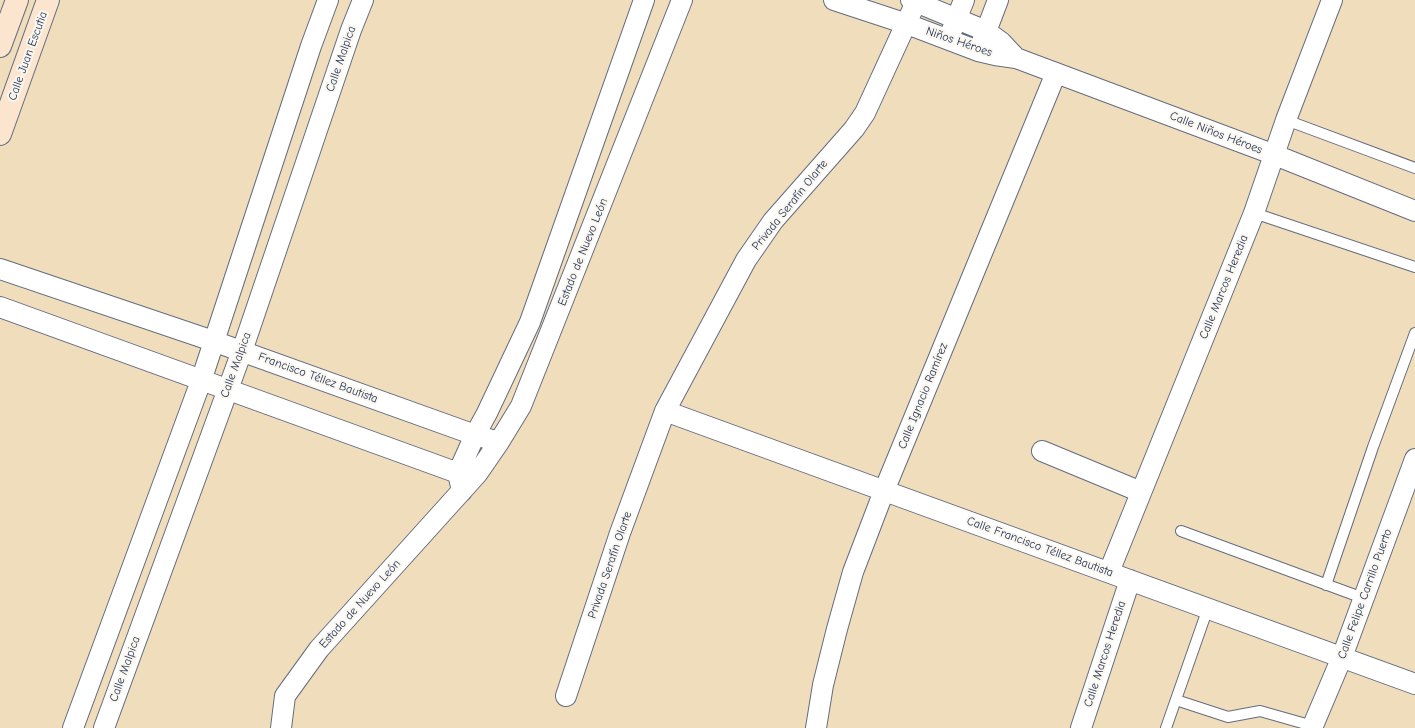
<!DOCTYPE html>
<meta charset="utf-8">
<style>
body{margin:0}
canvas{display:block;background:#efddbb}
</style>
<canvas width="1415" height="728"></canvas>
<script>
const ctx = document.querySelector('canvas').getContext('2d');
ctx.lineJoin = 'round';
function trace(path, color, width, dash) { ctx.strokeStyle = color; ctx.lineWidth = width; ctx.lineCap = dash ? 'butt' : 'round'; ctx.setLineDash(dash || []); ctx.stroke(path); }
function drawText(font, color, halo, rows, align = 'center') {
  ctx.font = font + ' "Comic Neue",sans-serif'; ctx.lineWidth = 4; ctx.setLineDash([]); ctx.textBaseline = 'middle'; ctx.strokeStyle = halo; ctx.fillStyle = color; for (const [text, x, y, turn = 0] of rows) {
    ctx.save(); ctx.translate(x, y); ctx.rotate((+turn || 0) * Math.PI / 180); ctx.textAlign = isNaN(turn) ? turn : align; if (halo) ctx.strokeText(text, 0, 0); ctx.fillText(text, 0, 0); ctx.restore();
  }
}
const service = new Path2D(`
 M1286,120L1415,168
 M1254,213L1415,267
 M1181,531L1363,598
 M1326,585L1373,447L1415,333
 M1176,700L1228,717L1260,711L1313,726
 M1166,728L1208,608`);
const minor = new Path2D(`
 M834,0L907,24L978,51L995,55L1016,58L1275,155L1415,211
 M911,0L986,31L1001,42L1016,58
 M952,30L964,0
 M982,42L998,0
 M0,269L213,341L475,435L499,442
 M0,307L458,473L471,474
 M665,411L1415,684
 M1042,451L1141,492
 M462,491L458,473L475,435L487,413L530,322L644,0
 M1109,572L1254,213L1286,120L1332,0
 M566,696L620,533L665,411L746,260L773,221L854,129L865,113L916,2
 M73,728L201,381L311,46L328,0
 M104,728L242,351L351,30L363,0
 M281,728L285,696L319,649L477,474L499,442L521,406L682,0
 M816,728L823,685L837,629L853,572L884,491L1056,73
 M1081,728L1130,580
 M1312,728L1342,657L1415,459`);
const secondary = new Path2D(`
 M0,46L17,0
 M0,134L48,0`);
const streetNames = [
 ["Niños Héroes",959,42,19],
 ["Calle Juan Escutia",28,56,-70],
 ["Calle Malpica",341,59,-71],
 ["Calle Niños Héroes",1216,133,21],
 ["Privada Serafín Olarte",790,205,-51],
 ["Estado de Nuevo León",583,252,-68],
 ["Calle Marcos Heredia",1224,287,-68],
 ["Calle Malpica",236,365,-70],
 ["Francisco Téllez Bautista",318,378,20],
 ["Calle Ignacio Ramírez",923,396,-68],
 ["Calle Francisco Téllez Bautista",1040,547,20],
 ["Privada Serafín Olarte",610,565,-71],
 ["Calle Felipe Carrillo Puerto",1365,594,-70],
 ["Estado de Nuevo León",360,604,-48],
 ["Calle Marcos Heredia",1105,654,-72],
 ["Calle Malpica",125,669,-70]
];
trace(service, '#656c7f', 12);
trace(minor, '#656c7f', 22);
trace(secondary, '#656c7f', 24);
trace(service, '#fff', 10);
trace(minor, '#fff', 20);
trace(secondary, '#fbe5cf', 22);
drawText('12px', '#1b2f5e', '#fbf7ec', streetNames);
</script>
